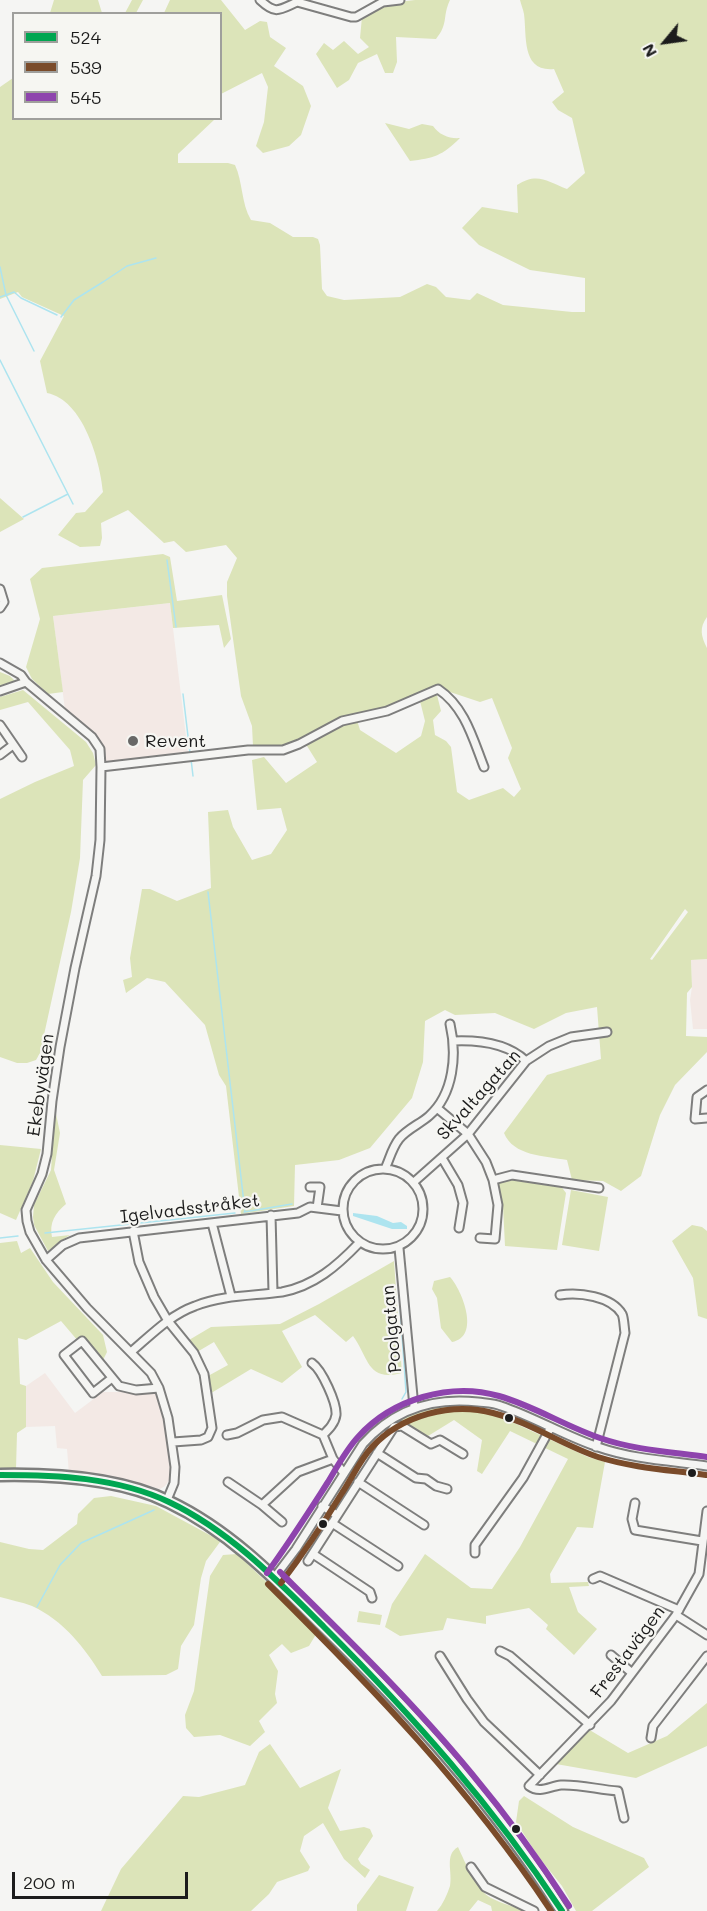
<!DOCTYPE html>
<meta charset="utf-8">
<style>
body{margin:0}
#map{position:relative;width:707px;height:1911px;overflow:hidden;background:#f5f5f3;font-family:Mali,sans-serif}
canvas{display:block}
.legend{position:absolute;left:12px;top:12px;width:210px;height:108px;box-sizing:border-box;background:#f6f6f2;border:2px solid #9f9f9c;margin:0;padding:8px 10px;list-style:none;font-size:18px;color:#1c1c1c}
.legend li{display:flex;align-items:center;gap:12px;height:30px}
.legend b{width:30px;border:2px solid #9f9f9c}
.north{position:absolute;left:635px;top:12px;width:60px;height:60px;-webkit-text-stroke:4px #f6f6f2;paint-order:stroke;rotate:241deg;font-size:16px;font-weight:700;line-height:24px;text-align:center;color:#1c1c1c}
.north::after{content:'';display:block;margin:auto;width:21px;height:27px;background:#1c1c1c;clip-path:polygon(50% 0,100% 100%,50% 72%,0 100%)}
.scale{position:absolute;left:12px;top:1872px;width:176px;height:27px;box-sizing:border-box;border:3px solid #1c1c1c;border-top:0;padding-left:8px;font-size:18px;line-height:21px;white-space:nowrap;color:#1c1c1c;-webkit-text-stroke:4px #f6f6f2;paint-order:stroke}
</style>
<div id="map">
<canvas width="707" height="1911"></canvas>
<ul class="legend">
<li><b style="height:8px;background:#00a651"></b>524</li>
<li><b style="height:8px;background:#7a4b2a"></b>539</li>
<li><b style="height:8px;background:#8e44ad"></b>545</li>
</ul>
<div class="north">N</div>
<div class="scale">200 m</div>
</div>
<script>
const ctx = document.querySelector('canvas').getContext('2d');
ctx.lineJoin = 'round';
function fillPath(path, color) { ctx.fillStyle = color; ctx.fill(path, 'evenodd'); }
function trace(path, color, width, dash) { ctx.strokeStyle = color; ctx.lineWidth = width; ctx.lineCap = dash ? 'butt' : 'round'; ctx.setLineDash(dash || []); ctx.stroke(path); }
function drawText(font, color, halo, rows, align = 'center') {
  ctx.font = font + ' Mali,sans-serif'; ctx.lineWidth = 4.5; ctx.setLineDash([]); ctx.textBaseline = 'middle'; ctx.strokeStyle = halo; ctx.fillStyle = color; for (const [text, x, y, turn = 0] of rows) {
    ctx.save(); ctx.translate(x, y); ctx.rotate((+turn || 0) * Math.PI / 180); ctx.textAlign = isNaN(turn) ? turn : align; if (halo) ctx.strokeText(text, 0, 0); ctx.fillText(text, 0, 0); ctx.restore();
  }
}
const built = new Path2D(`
 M170,603L188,754L106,763L98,737L65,710L53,616Z
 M707,959V1029H693L690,1000L692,987L691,960Z
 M45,1373L75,1413L103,1392H157L166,1420L171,1447V1478L165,1486L160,1489L131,1481L69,1474L67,1449L57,1448L55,1426L26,1427V1386Z`);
const green = new Path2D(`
 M54,0H98L102,13H50Z
 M132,0H143L136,13H125Z
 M170,0H221L245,30L260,21L267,22L270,37L286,48L274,66L303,86L311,106L301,135L289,146L263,153L256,146L264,122L268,87L262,73L221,94L220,14L164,13Z
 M415,0H450C442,17 449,23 436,39L396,37L397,62L393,73H385L377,54L358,63L349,80L337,88L316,54L324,43L333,50L344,41L358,54L369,47L360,38L362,17L382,4Z
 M520,0H707V617C699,628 701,636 707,648V959L691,960L692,987L687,993L686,1036L707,1037V1052L675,1085L660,1115L641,1176L621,1191L603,1181L572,1180L567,1160C545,1156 513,1156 504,1133L547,1075L601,1059L597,1007L566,1013L534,1029L495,1013L455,1015L445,1010L425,1021L423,1062L412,1098L370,1148L339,1160L295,1165L294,1206L241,1214L226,1086L219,1075L205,1025L165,982L147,978L126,993L123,980L132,977L130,958L142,889H150L177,901L211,888L208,812L228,810L233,827L252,860L271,854L287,830L281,808L257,810L252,760L264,757L286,783L317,762L302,738L282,746H253L252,726L241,696L227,596V582L237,558L226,545L186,552L174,541L164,543L128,510L101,523L102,538L100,546L80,547L58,535L76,513L85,512L103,492C100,460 83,400 47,393L40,361L64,316L22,297L18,292L0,299V87L13,78L14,118L215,119L178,154V163H228L235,165C243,182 241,203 251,220L270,223L293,237H313L318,239L320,245L322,289L327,296L344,300L400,297L427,284L436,287L446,297L470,300L477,293L503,305L572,312H585V278L530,270L479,245L462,228L482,207L518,213L517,185C537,172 547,181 567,189L585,173L572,118L558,110L552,102L564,92L554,69C521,72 527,36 524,14C523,9 521,4 520,0ZM438,688L480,702L492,698L512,748L508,758L521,789L514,797L503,788L469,800L457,792L451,747L446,741L435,735L433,720L441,711L437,695L420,701L425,721L421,736L396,753L360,730L356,717L387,709ZM685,909L688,912L652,960L650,959Z
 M385,123L409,129L422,124L433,126C439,135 450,139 460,138C442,156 434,158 410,161Z
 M0,498L24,519L0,532Z
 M163,554L170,557L177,601L222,595L231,639L224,648L219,625L173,628L170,603L53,616L63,692L48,694L32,679L26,667L40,619L30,579L42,568Z
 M0,672L10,676L16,682L0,687Z
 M23,690L86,742L93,753L96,765L83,780L80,858L71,912L40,1053L36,1060L27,1063H17L0,1057V799L35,782L74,766L70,750L28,702L0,710V697Z
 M55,1109L60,1133L54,1170L66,1204C55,1213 49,1223 52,1237L70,1235L59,1242L48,1251L34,1225L33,1217L34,1205L51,1170Z
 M0,1145L41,1149L33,1181L16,1220L0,1213Z
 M511,1179L560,1185L566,1193L557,1250L505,1246L503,1206L497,1182Z
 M571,1190L608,1197L599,1251L562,1245Z
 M692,1225L702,1227L707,1231V1319L698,1316L693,1278L672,1241Z
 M17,1241L21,1253L30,1248L53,1282L103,1335L107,1352L102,1362L78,1341L61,1321L26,1340L18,1338L20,1384L26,1386V1427L17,1433L16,1469L0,1468V1243Z
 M394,1261L402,1373C367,1382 369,1358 353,1336L346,1342L315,1315L282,1331L302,1367L282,1383L251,1369L208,1395V1376L228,1365L214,1342L197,1352L189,1340L211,1327L280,1324L319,1304Z
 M450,1277C462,1290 481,1337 452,1342L441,1328L437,1298L432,1289L434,1281Z
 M446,1406L486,1410L588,1457L605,1462L593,1528L577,1527L550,1574L551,1583L588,1582L589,1586L569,1587L578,1612L597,1629L574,1655L546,1629L548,1625L529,1608L486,1616V1624L447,1618L443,1630L400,1636L385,1627L392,1604L425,1554L471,1588L492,1589L520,1547L568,1459L510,1431L482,1474L477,1471L482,1440L454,1420L428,1436L397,1419L428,1408Z
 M111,1496L156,1506L219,1540L220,1542L206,1561L201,1578L194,1625L181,1646L178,1669L166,1675L102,1676C85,1648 63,1620 32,1606C22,1602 10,1600 0,1597V1542L29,1549L43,1550L77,1524L78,1514L94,1498Z
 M237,1554L318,1631L309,1646L291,1653L282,1644L269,1655L278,1671L275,1694L277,1703L259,1721L265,1732L250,1746L220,1735L194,1737L186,1728L185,1715L194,1691L210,1576L223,1555Z
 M359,1611L382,1615L380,1625L357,1622Z
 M707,1703V1746L636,1778L556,1764L588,1729L628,1753L667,1736Z
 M270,1744L300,1788L341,1769L328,1808L340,1831L364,1827L370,1829L373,1836L358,1859L361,1864L370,1870L365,1878L344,1859L323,1823L304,1836L300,1851L310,1867L308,1871L277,1882L269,1894L251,1911H101L121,1869L183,1796L199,1797L245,1785L259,1752Z
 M524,1796L573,1827L644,1858L649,1867L592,1911H576L562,1886L538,1856L516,1822L519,1801Z
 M458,1847C465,1862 476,1890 491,1898C502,1904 516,1907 527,1911H492L491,1906L478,1900L469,1911H437C443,1904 447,1895 450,1886C453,1872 444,1855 458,1847Z
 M379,1875L414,1887L406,1911H357V1905Z`);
const water = new Path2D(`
 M353,1213L377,1216L393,1223L401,1222L407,1226V1229H392L353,1216Z`);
const stream = new Path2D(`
 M0,267L6,295L34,351
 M0,297L14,292L21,298L57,315
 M61,317L74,300L103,282L127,266L156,258
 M0,360L73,504
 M23,517L68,494
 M167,560L176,627
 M183,694L190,753
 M191,759L193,776
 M208,892L245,1212
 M244,1212L292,1204
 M45,1233L235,1213
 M0,1238L18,1236
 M397,1263L406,1392L402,1399
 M37,1607L60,1565L81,1543L154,1510`);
const street = new Path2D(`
 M260,0C276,15 279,10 297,2L351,17H356L383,2L400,0
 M0,589L4,602L0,608
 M0,663L21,675L26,682L92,737L100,749L101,767L100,840L96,876L75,968L60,1047L52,1101L47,1154L42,1174L26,1210L27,1221L30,1232L46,1260L87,1308L151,1373L159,1388L168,1418L175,1467L174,1483L167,1500
 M0,691L26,682
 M0,725L22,757
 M0,755L13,745
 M101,767L248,750H283L299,744L342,721L387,711L438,689C465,707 473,739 484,767
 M454,1041C480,1040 507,1043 526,1061
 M707,1090L697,1097L695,1119L707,1118
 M437,1108L468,1134L486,1162L493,1180L498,1205L495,1239L480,1238
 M442,1158L458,1185L463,1203L459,1228
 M343 1209a40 40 0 1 1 80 0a40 40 0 1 1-80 0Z
 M385,1169C390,1158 392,1148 399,1139C407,1129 420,1124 429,1116C454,1094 457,1054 450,1024
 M493,1180L512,1175L599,1188
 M414,1182L468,1134L526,1061L549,1046L571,1037L607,1032
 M310,1187H320L317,1208
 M271,1215L273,1292
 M212,1223L231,1296
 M133,1231L139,1262L154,1297L168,1321L194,1353L204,1374L212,1428L208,1437L201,1440L173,1442
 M399,1248L414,1407
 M46,1260L63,1245L79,1238L298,1213L310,1207L342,1211
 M560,1295C579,1292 611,1296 622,1314C624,1318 624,1327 625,1333L596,1447
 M131,1352C151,1335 170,1315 195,1306C223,1295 252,1296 282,1292C314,1286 337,1266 359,1243
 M312,1363C322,1370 337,1403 336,1415C335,1423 329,1429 323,1435
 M112,1378L93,1393L64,1355L82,1341L119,1386L136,1390L159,1388
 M227,1435L237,1433L263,1420L282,1417L323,1435L333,1459
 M377,1453L416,1478L426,1479L436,1486L447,1489
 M228,1482L262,1505L282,1522
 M358,1482L424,1525
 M635,1503L632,1519L635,1530L702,1541
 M262,1505L298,1472L333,1459L343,1472
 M322,1506L337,1515
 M332,1523L398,1566
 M475,1553V1545L523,1478L551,1427
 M313,1554L370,1592L372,1598
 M308,1561L394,1427L402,1426L431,1444L440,1440L463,1454
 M274,1578L296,1549L363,1444C393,1410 433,1397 478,1402C486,1403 494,1403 501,1406C534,1417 565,1436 598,1447C632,1459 671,1461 707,1466
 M593,1579L600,1576L679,1610
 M676,1615L707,1635
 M500,1651L510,1656L590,1725
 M611,1655L632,1673
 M440,1656L467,1699L484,1722L540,1775
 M651,1738L653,1726L707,1656
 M624,1818L618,1791C600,1790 579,1784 561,1785C550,1786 540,1794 529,1786L611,1701L676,1615L699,1574L707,1511
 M471,1867L485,1887L534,1911`);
const secondary = new Path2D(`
 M0,1475C54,1474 120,1478 169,1502C230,1531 276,1579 323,1626C412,1713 496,1805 562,1911`);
const bus1 = new Path2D(`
 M0,1475C57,1475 116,1477 169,1502C230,1531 277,1580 324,1627C412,1715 493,1806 562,1911`);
const bus2 = new Path2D(`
 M281,1583C303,1554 323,1524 342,1493C352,1478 360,1460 372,1447C402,1415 451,1402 493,1413C530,1422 562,1445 598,1457C633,1468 670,1470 706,1475
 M268,1584C372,1687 470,1789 551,1911`);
const bus3 = new Path2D(`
 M280,1572C346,1637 413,1702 472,1774C507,1816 539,1860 569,1906
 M267,1573C289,1543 308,1513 328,1482C337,1467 346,1450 358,1437C392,1399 450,1382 499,1396C534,1406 565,1426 600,1438C634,1450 671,1452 707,1457`);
const markers = [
 [133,741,6,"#686867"],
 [509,1418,5,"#1c1c1c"],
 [692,1473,5,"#1c1c1c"],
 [323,1524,5,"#1c1c1c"],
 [516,1829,5,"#1c1c1c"]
];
const poiNames = [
 ["Revent",145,741]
];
const streetNames = [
 ["Ekebyvägen",41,1085,-82],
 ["Skvaltagatan",479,1095,-48],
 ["Igelvadsstråket",190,1209,-7],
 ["Poolgatan",392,1329,-95],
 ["Frestavägen",628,1652,-53]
];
fillPath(built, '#f3e9e5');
fillPath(green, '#dce4b9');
fillPath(water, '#ade4ef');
trace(stream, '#ade4ef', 1.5);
trace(street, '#7e7e7d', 11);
trace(secondary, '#7e7e7d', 15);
trace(street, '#f5f5f3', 7);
trace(secondary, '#f5f5f3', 10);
trace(bus1, '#00a651', 6);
trace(bus2, '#7a4b2a', 6);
trace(bus3, '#8e44ad', 6);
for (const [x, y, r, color] of markers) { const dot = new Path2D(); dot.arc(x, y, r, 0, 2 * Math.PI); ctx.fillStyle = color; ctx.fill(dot); trace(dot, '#f6f6f2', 2); }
drawText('18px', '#1c1c1c', '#f6f6f2', poiNames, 'left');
drawText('18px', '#1c1c1c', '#f6f6f2', streetNames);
</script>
